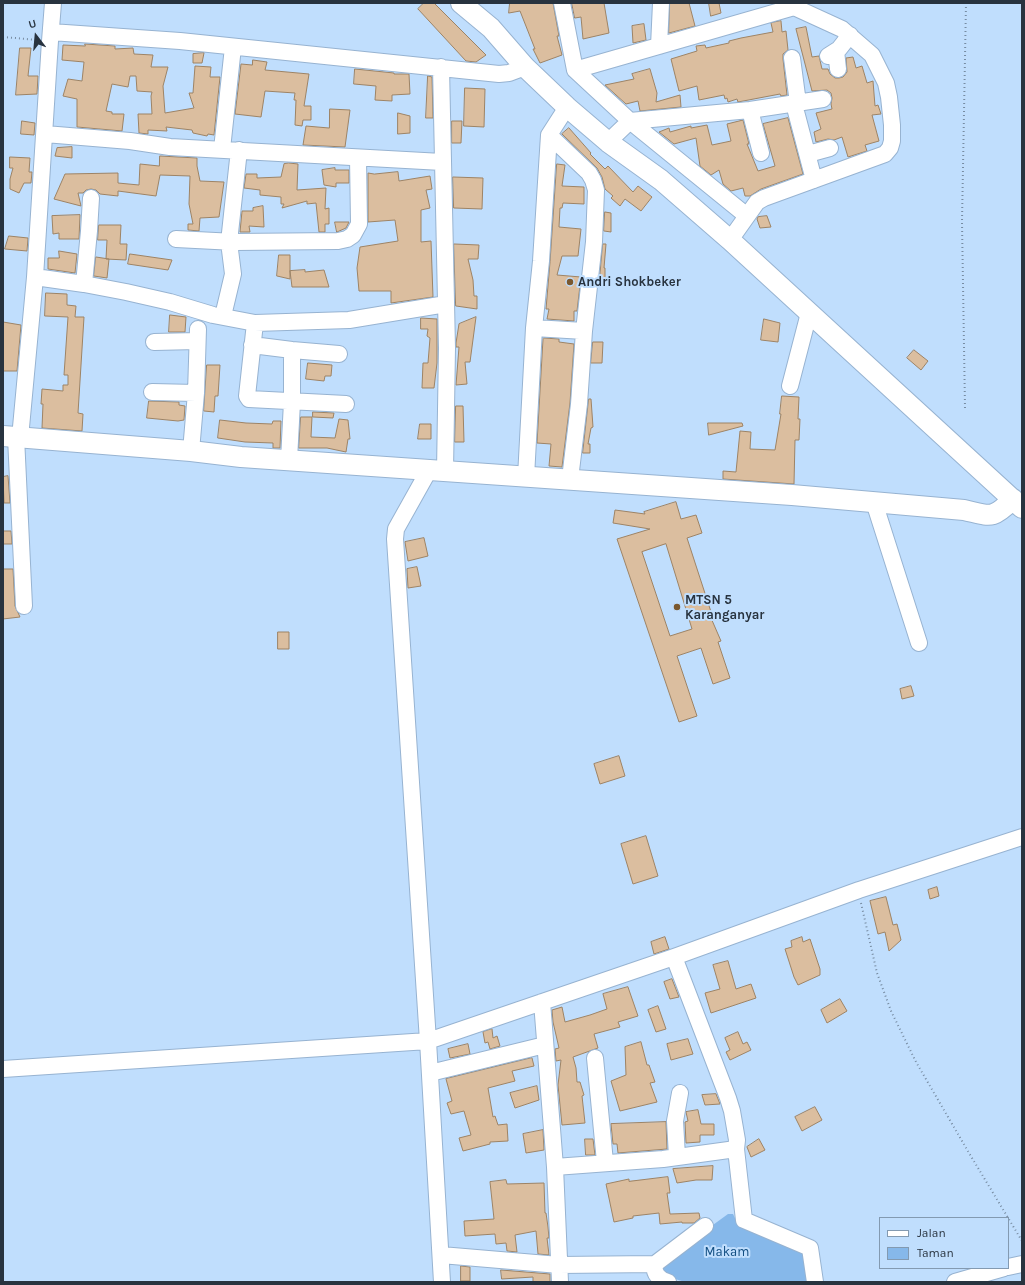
<!DOCTYPE html>
<style>
body{margin:0}
#map{position:relative;width:1025px;height:1285px;overflow:hidden;background:#c0defd;font-family:Karla,sans-serif}
canvas{display:block}
.frame{position:absolute;inset:0;border:4px solid #28333f;pointer-events:none}
.legend{position:absolute;left:879px;top:1217px;width:130px;height:52px;box-sizing:border-box;background:#c0defd;border:1px solid #839ab1;margin:0;padding:5px 7px;list-style:none;font-size:12px;color:#28333f}
.legend li{display:flex;align-items:center;gap:8px;height:20px}
.legend b{width:20px;border:1px solid #839ab1}
.north{position:absolute;left:16px;top:16px;width:40px;height:40px;-webkit-text-stroke:3px #c0defd;paint-order:stroke;rotate:344deg;font-size:11px;font-weight:700;line-height:16px;text-align:center;color:#28333f}
.north::after{content:'';display:block;margin:auto;width:14px;height:18px;background:#28333f;clip-path:polygon(50% 0,100% 100%,50% 72%,0 100%)}
</style>
<div id="map">
<canvas width="1025" height="1285"></canvas>
<div class="frame"></div>
<ul class="legend">
<li><b style="height:5px;background:#fff"></b>Jalan</li>
<li><b style="height:11px;background:#86b8ea"></b>Taman</li>
</ul>
<div class="north">U</div>
</div>
<script>
const ctx = document.querySelector('canvas').getContext('2d');
ctx.lineJoin = 'round';
function fillPath(path, color) { ctx.fillStyle = color; ctx.fill(path, 'evenodd'); }
function trace(path, color, width, dash) { ctx.strokeStyle = color; ctx.lineWidth = width; ctx.lineCap = dash ? 'butt' : 'round'; ctx.setLineDash(dash || []); ctx.stroke(path); }
function drawText(font, color, halo, rows, align = 'center') {
  ctx.font = font + ' Karla,sans-serif'; ctx.lineWidth = 4; ctx.setLineDash([]); ctx.textBaseline = 'middle'; ctx.strokeStyle = halo; ctx.fillStyle = color; for (const [text, x, y, turn = 0] of rows) {
    ctx.save(); ctx.translate(x, y); ctx.rotate((+turn || 0) * Math.PI / 180); ctx.textAlign = isNaN(turn) ? turn : align; if (halo) ctx.strokeText(text, 0, 0); ctx.fillText(text, 0, 0); ctx.restore();
  }
}
const green = new Path2D(`
 M728,1214H733L736,1220L801,1248L812,1282H685L662,1275V1262Z`);
const building = new Path2D(`
 M424,3H434L486,55L476,62L466,61L418,9Z
 M510,3H553L559,36H557L562,55L540,63L533,49H535L520,11L509,13Z
 M572,3H604L609,33L583,39L581,17L575,18Z
 M670,3H689L695,26L669,33Z
 M709,3H719L721,13L711,16Z
 M781,21L782,32L786,31L788,50L783,54V59L787,95L781,96L780,94L738,102L737,99L728,102L727,98L725,99L724,95L699,100L697,86L679,91L671,59L697,51L696,46L705,45L706,48L729,43V41L741,38L773,32L771,23Z
 M644,24L646,40L633,43L632,26Z
 M806,27L812,57L819,56L822,69H828L830,74L835,78H839L843,77L847,72L846,58L853,57L856,68L862,66L867,83L873,81L875,106L878,105L881,114L872,115L879,141L865,145L867,151L848,157L842,137L834,140L828,139L816,142L814,132L821,129L816,113L832,109L831,104L832,98L831,93L827,90L812,91L796,29Z
 M85,44L115,46V49L133,48L134,54L153,55L151,67H168L163,86L165,113L194,108L189,93H193L195,66L211,67L210,77H220L214,135L208,134L207,136L193,133L192,130L166,127L167,131L148,130V134L139,133L138,114H152L151,96L152,92L137,91L136,76H130L128,87L112,84L106,111L112,112V114H124L122,131L77,127V99L63,96L68,79L82,81L84,62L62,60L63,45L85,46Z
 M20,48H31L28,76H38L37,94L16,95Z
 M204,53L202,63H193V54Z
 M253,60L267,62L265,70L309,74L304,106H311V120H303L302,126L295,125L296,100H294L295,93L265,91L261,117L235,114L241,64L252,65Z
 M355,69L394,73V74H409L410,94L392,95V101L375,100L376,86L354,84Z
 M650,69L657,93L656,102L680,95L681,107L640,111L638,101L626,104L605,85L634,79L632,74Z
 M428,76L432,77L433,118H426Z
 M465,88L485,89L484,127L464,126Z
 M330,109L350,110L345,147L303,145L306,126L329,128Z
 M398,113L410,116V133L398,134Z
 M788,118L803,174L761,189L750,196H745L743,188L731,191L723,184L719,170L711,175L700,166L696,138L674,144L659,132L669,128L670,132L691,126V128L707,125L712,145L731,141L727,124L743,120L749,144H747L758,171L775,166L763,124Z
 M22,121L35,123L34,135L21,134Z
 M452,121H462L461,143H452Z
 M569,128L591,153L590,154L605,169L608,166L633,192L638,186L652,197L641,211L625,199L620,206L611,198L613,196L605,189L602,177L597,168L562,134Z
 M72,147V158L55,156L57,148Z
 M160,156L197,158V166L200,181L224,182L219,217L200,218L199,231L188,230V224H193L189,204L190,176L160,175L156,196L118,191V196L100,194L96,190L91,189L86,190L83,193H78L81,206L54,199L65,174L118,173V183L139,185L140,164L159,166Z
 M10,157L30,158L29,172H32L31,183H24L19,193L10,189V179L13,168H10Z
 M289,163L298,164L297,190L326,188L325,209L329,208V224H325V232H319L316,203L307,204V201L282,208L284,204H281V197L260,195V190L244,188L246,174H257V178L281,177L284,164Z
 M557,164L565,165L562,186L584,187V204L563,203L562,208H560L559,227L581,229L578,256H562L557,275L581,277L577,311H574V321L547,319L549,309H546L550,262Z
 M335,168V170H349V183H336V187L324,185L322,170Z
 M398,172L399,181L430,176L432,189L426,190L430,208L421,210V242L431,241L433,297L391,303V291H359L357,268L360,247L398,241L395,220L368,222V173L374,174Z
 M453,177L483,178L482,209L454,208Z
 M263,206L264,227L249,226L250,232H240L242,211H253V208Z
 M605,212L611,213V232L604,231Z
 M80,215L79,239H59V233L53,234L52,216Z
 M767,216L771,227L760,228L757,219L758,217Z
 M335,222H349L346,228L337,232Z
 M99,225H121L120,244H127L126,260L106,259L107,240H98Z
 M9,236L28,238L27,251L5,249Z
 M454,244L479,245L478,259H468L473,280L474,296H477V309L456,306Z
 M603,244H606L604,268H605V278H600Z
 M59,251L77,254L75,273L48,269V258H59Z
 M130,254L172,260L168,270L128,264Z
 M279,255H290V279L277,276Z
 M96,257L109,259L107,278L94,276Z
 M305,270V272L324,270L329,287H292L290,271Z
 M46,293L67,294V305L76,306L75,317H84L78,413L83,414L82,431L42,428L43,404H41L42,389L63,391V385H68V375H64L68,317L45,316Z
 M170,315L186,317L185,332H169Z
 M476,317L470,362H465L467,384L456,385L459,347H456V343L459,324Z
 M421,318L437,319V363L434,388H422L423,363H428L430,338L427,336L428,329H421Z
 M764,319L780,323L778,342L761,340Z
 M3,322L21,325L17,371H3Z
 M544,338L559,339V342L574,344L570,403L562,467L549,466L551,444L537,443L543,339Z
 M593,342H603L602,363H591Z
 M914,350L928,361L921,370L907,358Z
 M308,363L332,365L331,376H325L324,381L306,379Z
 M207,365H220L218,396H215L214,412L204,411Z
 M782,396L799,397L798,419H800L799,440H795L794,484L723,479V471L736,472L740,431L751,432L750,449L775,450L781,414H780Z
 M589,399H591L593,427L591,428L588,444H590V453H583Z
 M149,401L179,402V405L185,406L184,420L178,421L147,418Z
 M456,406H463L464,442H455Z
 M313,412L334,413L333,418L313,417Z
 M301,417H312L311,437L335,438L339,419L348,420L350,439H348L346,452L327,448H299Z
 M220,420L246,423L272,424L273,421H281L280,448H273V443L245,442L218,438Z
 M708,423H742L743,426L709,435Z
 M420,424H431V439H418Z
 M8,476L10,503H4L3,477Z
 M676,502L681,519L696,515L702,533L687,538L713,618H711L721,641L718,642L730,678L713,684L701,648L677,656L697,716L679,722L617,539L650,529L613,523L615,510L645,514L644,512ZM666,544L692,629L670,636L642,552Z
 M3,531H11L12,544H3Z
 M424,538L428,556L408,561L405,542Z
 M417,567L421,586L408,588L407,569Z
 M3,569H13L15,606L20,617L3,619Z
 M278,632H289V649H278Z
 M911,686L914,696L902,699L900,689Z
 M619,756L625,776L600,784L594,764Z
 M646,836L658,876L633,884L621,844Z
 M937,887L939,896L930,899L928,890Z
 M886,897L893,925L897,924L901,940L889,951L885,932L878,934L870,901Z
 M665,937L669,949L654,954L651,942Z
 M802,937L803,942L810,939L820,969V975L798,985L794,977L785,949L792,947L791,941Z
 M728,961L736,989L751,984L756,998L711,1013L705,993L720,989L713,965Z
 M672,979L679,997L670,999L664,982Z
 M628,987L638,1016L618,1022L620,1027L594,1034L598,1048L573,1057L576,1068L577,1082H580L584,1095L582,1096L585,1123L562,1125L558,1085L561,1060L556,1061L555,1049L559,1048L553,1022L552,1010L562,1007L565,1022L590,1015L607,1009L603,994Z
 M840,999L847,1011L827,1023L821,1010Z
 M658,1006L666,1029L656,1032L648,1010Z
 M492,1029L493,1038L497,1036L500,1046L490,1049L488,1042L485,1043L483,1032Z
 M738,1032L743,1044L747,1042L751,1050L730,1060L726,1052L730,1050L725,1038Z
 M688,1039L693,1054L671,1060L667,1044Z
 M641,1042L647,1065H649L655,1082L650,1083L657,1102L620,1111L611,1081L626,1075L625,1047Z
 M468,1044L470,1054L450,1058L448,1049Z
 M532,1058L534,1066L512,1071L515,1081L488,1088L493,1117L495,1116L498,1125L507,1124L508,1141L490,1142V1144L463,1151L459,1138L471,1135L464,1111L451,1114L447,1103L452,1101L446,1079Z
 M537,1086L539,1100L515,1108L510,1093Z
 M716,1094L720,1104L705,1105L702,1095Z
 M815,1107L822,1120L802,1131L795,1117Z
 M698,1110L701,1124H714V1135H700V1142L686,1143L685,1122L688,1121L686,1112Z
 M666,1122L667,1149L618,1153L617,1144H613L611,1124Z
 M543,1130L544,1150L526,1153L523,1134Z
 M585,1139H593L595,1155H586Z
 M759,1139L765,1150L751,1157L747,1147Z
 M713,1166L712,1180H696L677,1183L673,1169Z
 M668,1177L670,1193H667L670,1214L699,1213L700,1218L694,1223H682V1222L660,1224L659,1213L633,1216V1218L614,1222L606,1184L629,1179V1181Z
 M506,1180L507,1184L544,1183L545,1213H546L548,1227L549,1238H547L549,1255L538,1254L536,1231L515,1235L517,1252L507,1251L506,1243L496,1244L495,1234L465,1236L464,1221L494,1219L490,1182Z
 M461,1266L470,1267V1281H461Z
 M501,1270L550,1274V1282H533V1277L502,1279Z`);
const path = new Path2D(`
 M3,37L38,40
 M965,408L962,222L966,3
 M861,903L877,973L891,1011L916,1062L969,1153L1022,1241`);
const minor = new Path2D(`
 M562,3L575,70L630,121L747,216
 M51,32L180,41L499,74L509,73L525,67
 M659,46L661,3
 M836,51L838,69
 M828,56L839,49L850,35
 M792,58L798,103
 M441,67L447,348L445,471
 M575,70L794,7
 M794,104L814,180
 M750,110L761,153
 M45,134L130,141L170,147L442,162
 M549,135L589,173L593,180L596,190L594,242L584,331L579,404L570,479
 M608,142L630,121L750,110L823,99
 M222,149L233,47
 M808,154L830,148
 M176,239L235,242L338,241L347,239L353,235L359,224L358,158
 M730,240L757,202L764,198L885,154L890,148L892,141V125L889,97L886,83L872,55L842,29L794,7L789,3
 M35,277L84,284L126,292L170,302L213,315L255,323L349,320L446,304
 M84,284L89,231L91,198
 M223,316L233,274L229,242L239,150
 M255,323L247,396L249,399L346,404
 M534,328L584,331
 M154,342L197,341
 M252,345L292,350L339,354
 M790,386L809,313
 M152,392L196,393
 M16,437L24,606
 M20,438L35,277L50,41L53,3
 M191,451L196,393L198,329
 M289,460L292,402V350
 M429,470L396,529L395,539L428,1041L442,1282
 M526,477L534,328L541,261L549,135L567,107
 M874,502L919,643
 M674,957L728,1098L732,1111L737,1140L736,1149L744,1220L810,1248L815,1282
 M542,1002L555,1167L560,1282
 M595,1058L605,1162
 M3,1069L428,1041L674,957L859,890L1022,837
 M430,1073L545,1045
 M677,1157L675,1121L680,1093
 M555,1167L663,1159L736,1149
 M441,1255L559,1265L655,1264L705,1226
 M655,1264C653,1273 659,1280 668,1282
 M1008,1267L1022,1264
 M955,1282L1004,1268`);
const major = new Path2D(`
 M461,3L491,28L525,67L567,107L608,142L661,180L730,240L1022,508
 M3,436L191,451L241,457L792,495L964,510C991,516 992,520 1013,499`);
const markers = [
 [570,282,4,"#7a582f"],
 [677,607,4,"#7a582f"]
];
const poiNames = [
 ["Andri Shokbeker",578,282],
 ["MTSN 5",685,600],
 ["Karanganyar",685,615]
];
const parkNames = [
 ["Makam",727,1252]
];
fillPath(green, '#86b8ea');
fillPath(building, '#dbbe9f');
trace(building, '#9d8365', 1);
trace(minor, '#97b3d1', 18);
trace(major, '#97b3d1', 22);
trace(path, '#778ca2', 2, [1, 3]);
trace(minor, '#fff', 16);
trace(major, '#fff', 20);
for (const [x, y, r, color] of markers) { const dot = new Path2D(); dot.arc(x, y, r, 0, 2 * Math.PI); ctx.fillStyle = color; ctx.fill(dot); trace(dot, '#c0defd', 1.5); }
drawText('bold 13px', '#28333f', '#c0defd', poiNames, 'left');
drawText('13px', '#104d81', '#c0defd', parkNames);
</script>
